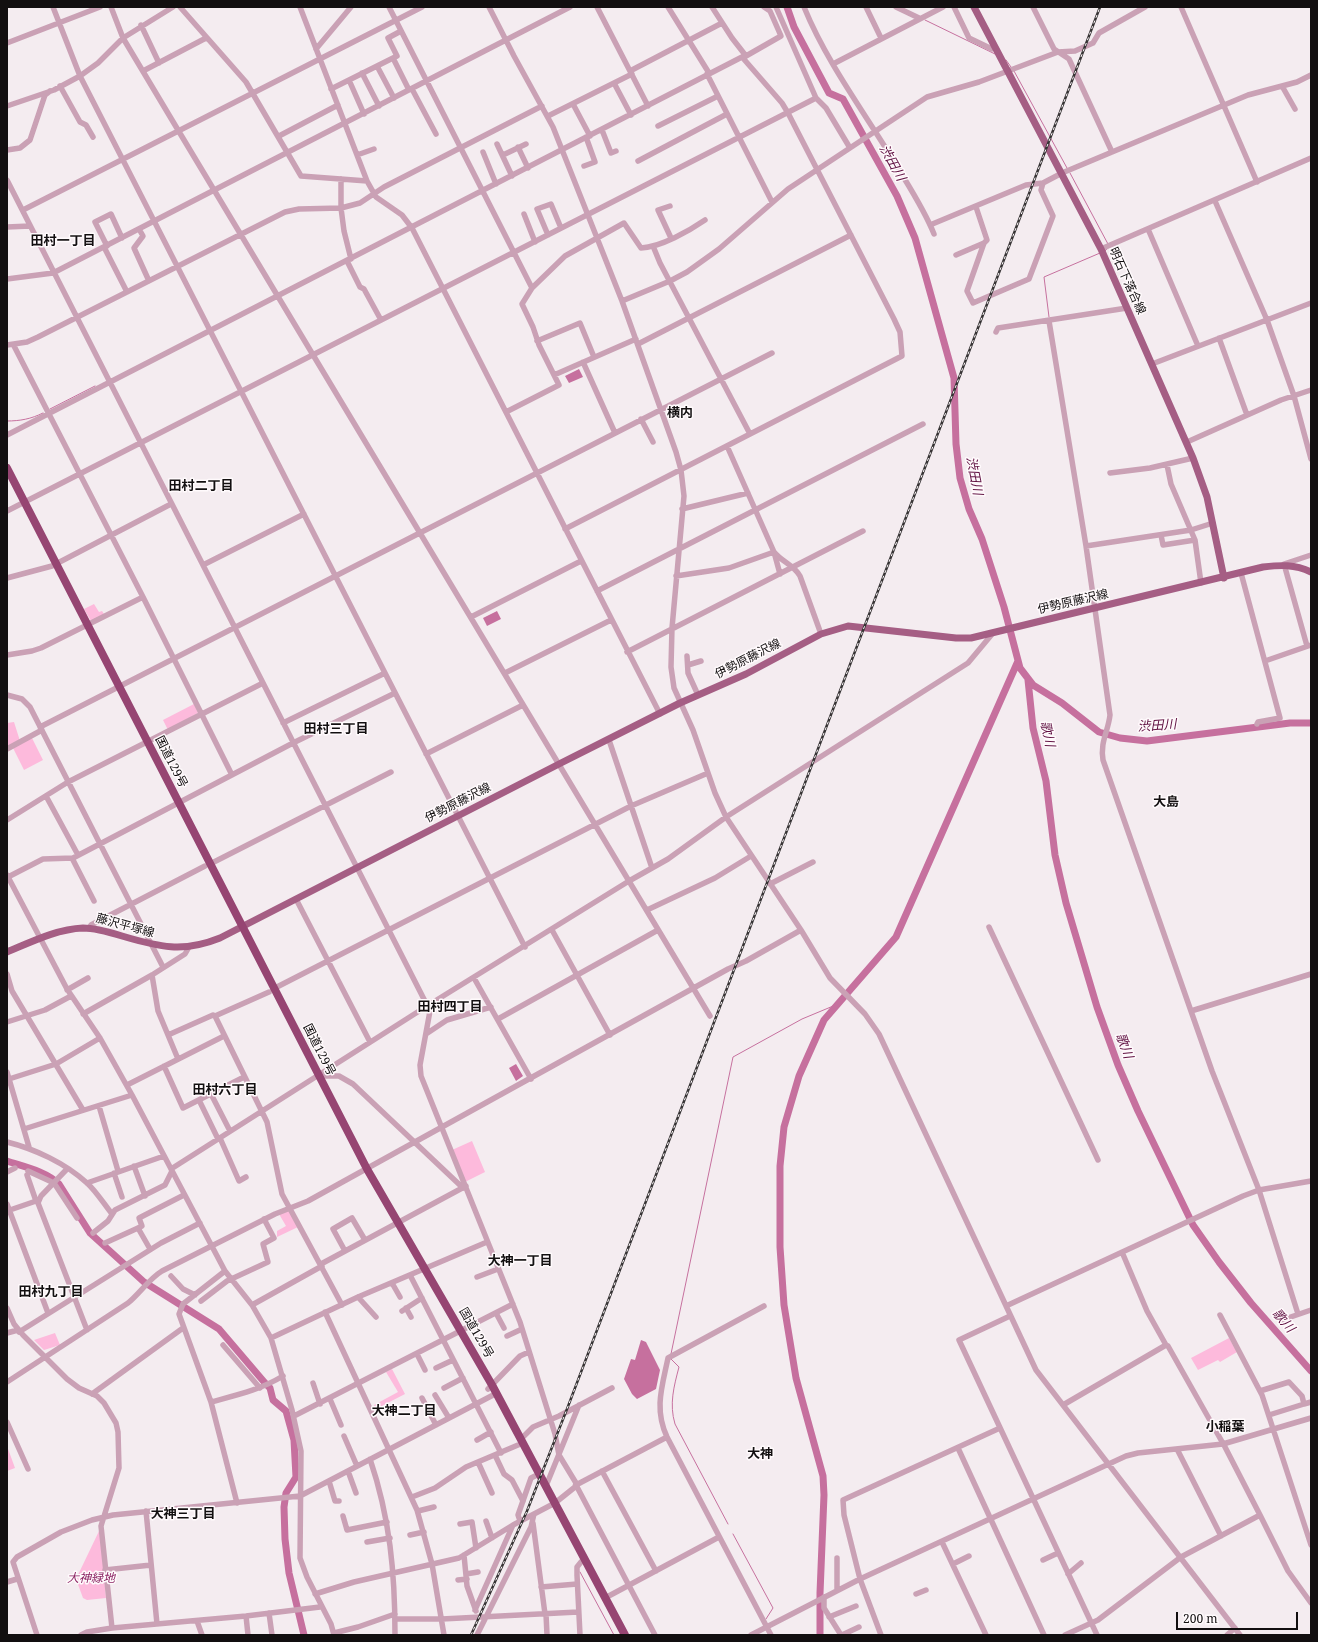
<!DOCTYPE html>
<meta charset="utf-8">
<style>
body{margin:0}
#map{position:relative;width:1318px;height:1642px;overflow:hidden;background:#f4ecf0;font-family:"Noto Serif",serif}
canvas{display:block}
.frame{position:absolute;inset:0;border:8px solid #120f10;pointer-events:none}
.scale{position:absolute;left:1176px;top:1612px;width:122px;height:18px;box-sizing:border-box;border:2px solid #120f10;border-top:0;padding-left:5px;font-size:12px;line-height:14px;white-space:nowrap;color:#120f10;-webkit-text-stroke:3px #fffafc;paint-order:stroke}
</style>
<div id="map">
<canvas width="1318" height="1642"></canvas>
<div class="frame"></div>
<div class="scale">200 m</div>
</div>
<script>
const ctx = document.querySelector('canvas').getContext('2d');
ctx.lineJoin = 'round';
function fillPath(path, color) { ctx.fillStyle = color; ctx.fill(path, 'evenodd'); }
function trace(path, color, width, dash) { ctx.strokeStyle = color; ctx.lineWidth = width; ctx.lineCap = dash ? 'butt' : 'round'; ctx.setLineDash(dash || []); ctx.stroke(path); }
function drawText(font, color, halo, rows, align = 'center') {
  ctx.font = font + ' "Noto Serif","Noto Sans JP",serif'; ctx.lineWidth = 3; ctx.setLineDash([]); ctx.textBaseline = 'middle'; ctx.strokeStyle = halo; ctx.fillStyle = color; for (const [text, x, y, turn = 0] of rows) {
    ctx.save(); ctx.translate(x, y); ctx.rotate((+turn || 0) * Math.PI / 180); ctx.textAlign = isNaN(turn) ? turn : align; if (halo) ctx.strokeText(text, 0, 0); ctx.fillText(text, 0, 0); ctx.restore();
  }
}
const green = new Path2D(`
 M94,604L99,612L102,611L104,614L91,621L84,609Z
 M194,704L198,713L168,730L163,720Z
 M14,722L20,741L7,748V723Z
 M32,738L43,760L24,770L13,748Z
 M472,1141L485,1172L465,1182L452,1150Z
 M289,1211L298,1227L277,1237V1231L286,1226L279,1214Z
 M55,1333L60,1345L44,1350L34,1340Z
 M1229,1338L1237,1352L1220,1362L1218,1360L1198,1370L1191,1358Z
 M392,1369L405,1394L376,1409L374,1405L398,1392L386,1372Z
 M7,1446L15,1468L7,1471Z
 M100,1529L106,1598L87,1600L83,1598L76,1579Z`);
const water = new Path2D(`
 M579,369L583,377L569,383L565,376Z
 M497,611L501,619L487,626L483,618Z
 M516,1064L523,1076L516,1081L509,1068Z
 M641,1340L646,1342L660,1370L656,1389L637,1399L632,1394L624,1379L631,1359L635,1360Z`);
const stream = new Path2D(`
 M925,20L995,54
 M1006,60L1011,67
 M1014,71L1067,168
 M1070,173L1108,244
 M1105,251L1109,247
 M1049,317L1044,277L1100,253
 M50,409L95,386
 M7,421C20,421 31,419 43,413
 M671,1354L733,1057L802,1019L838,1004
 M671,1359L679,1367C674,1386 669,1404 675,1424L728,1524
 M733,1534L773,1608L766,1619
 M580,1572L614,1635`);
const river = new Path2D(`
 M787,7L794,27L829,93L843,99L897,196L915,238L954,378L956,444L960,478L969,509L982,539L1004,607L1020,668L1033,685L1062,703L1099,732L1120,738L1147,741L1290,723H1311
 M1028,680L1033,728L1046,781L1055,855L1066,903L1097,1007L1118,1065L1138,1111L1193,1225L1219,1262L1251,1303L1311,1371
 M7,1161C25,1167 45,1171 59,1184L90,1233L144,1282L219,1329L265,1383L270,1388L273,1400L286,1411L294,1440L296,1477L286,1493L284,1507L285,1539L289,1573L304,1635
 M820,1635V1593L824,1495L823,1476L796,1378L784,1305L780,1247V1166L784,1127L799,1076L824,1020L896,937L1018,661`);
const minor = new Path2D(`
 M53,7L80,76L525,947
 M111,7L123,38L178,130L710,1016
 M180,7L246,82L301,176L367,181L376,197L402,215L412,228L660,714
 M300,7L367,181
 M389,7L532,288L522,304L533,327L539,345L559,385L506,412
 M489,7L514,56L553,127L622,301L676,452L681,470L684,496L672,628L671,667L674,688L693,730L715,793L726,817L801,930L830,978L865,1014L879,1034L1036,1370L1240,1635
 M597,7L648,106
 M668,7L709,73
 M776,7L816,98L826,108L850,148
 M804,7C829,68 871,121 904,178C915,196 926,214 934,234
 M866,7L881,38
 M896,7L919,18
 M954,7L969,38L992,49L995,48
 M1033,7L1054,49L1069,59L1112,152
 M1181,7L1257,182
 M141,25L159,63
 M7,43L100,7
 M316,49L351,7
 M746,56L781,36L770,11L764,7
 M393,58L409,90
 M833,64L943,7
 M377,66L394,98
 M143,71L206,38
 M630,71L722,23
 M362,73L379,106
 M707,74L772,202
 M349,80L364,114
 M614,83L631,115
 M60,86L80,122L86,125L93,137
 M1282,86L1295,109
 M331,89L397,56L388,38L401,31
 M412,89L436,134
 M573,104L590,136
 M7,106L54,90L80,76L98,63L123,38L173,7
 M548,116L632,74
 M658,126L718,96
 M602,130L611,153L616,151
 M279,136L338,105
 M497,144L512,176
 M518,147L528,168
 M7,150L20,148L30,140L45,95L50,91
 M483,152L496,184
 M357,155L374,149
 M503,155L526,144
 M638,161L727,114
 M584,166L595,162L586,137
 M7,180L430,1011L420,1065L421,1076L520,1322L555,1434L559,1455L576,1483L575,1487L555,1503L513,1525L459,1558L354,1582L315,1594
 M1215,201L1267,320L1294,396L1311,459
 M670,206L658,210L671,238
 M976,207L987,240L984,243L967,291L973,303L1029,279L1053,216L1041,190L1043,183
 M23,210L422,7
 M524,214L535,242
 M930,225L1026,185L1043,183L1062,173L1248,95L1297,82L1311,75
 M7,227L30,226
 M139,229L143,236L134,248L149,281
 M1148,229L1198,346
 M548,235L537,209L551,204L561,228
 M107,246L95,222L111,214L122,238
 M653,246L660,263L750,434
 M104,247L127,292
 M1101,249L1311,158
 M956,255L984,243
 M351,259L344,231L341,208L360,203L384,187L542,106
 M347,261L360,287L364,289L381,320
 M7,279L53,273L570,7
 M532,288L565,256L624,223L641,248C661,247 689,231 705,220
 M622,301L670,281L687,272L719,249L788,189L927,97L979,82L1058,52L1075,51L1093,43L1099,33L1145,7
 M1049,321L1086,546L1110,715C1108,732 1100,742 1103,760L1212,1071L1259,1190L1298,1314
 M996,332L998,328L1127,308
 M1219,338L1247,415
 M537,341L580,323L594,357
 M13,344L143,597L232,775
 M638,344L851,235
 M7,345L27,342L38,337L285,212L299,209L341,208V179
 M583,362L615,433
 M1152,364L1311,303
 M554,375L636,339
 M641,419L653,442
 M7,435L742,57
 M1187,442L1281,400L1311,390
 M727,446L774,552L780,574
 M1167,465L1171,484L1195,540L1201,583
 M1110,473L1150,468L1193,458
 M682,509L748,493
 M7,511L816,98
 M565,529L902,356L900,332L894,319L788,113L782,103L742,57L746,56L732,38L712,7
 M1161,535L1163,545L1195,540
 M1086,546L1191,530L1213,523
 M203,565L304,514
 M1241,573L1280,718L1258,722L1257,724
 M676,576L729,568L774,552C782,562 794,565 800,576L821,634
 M7,578L52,566L171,504
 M597,591L923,424
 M471,617L581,561
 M1307,646L1284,564L1311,555
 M627,652L863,531
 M7,655L32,651L41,648L143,597
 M687,656L688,673L698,695
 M1265,661L1311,645
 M688,665L701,661
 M505,673L611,620
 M7,695L22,699L30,707L163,967
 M283,723L385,673
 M40,727L772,353
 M609,740L652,868
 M7,749L42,730
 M426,754L523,705
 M46,796L78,855
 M7,820L68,782L263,683
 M72,858L94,901
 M210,864L391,772
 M7,875L67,989L100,1038L132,1095L225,1271L252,1305L271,1338L292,1410L301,1451L300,1558L307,1577L331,1624L334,1635
 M8,877L43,859L73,858L293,743L395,693
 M770,884L813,862
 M296,899L370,1042
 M647,910L715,878L751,856
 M989,927L1098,1160
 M89,928L91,925L205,866
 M552,930L610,1035
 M7,974L12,991L83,1110
 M152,975L158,1011L178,1059
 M474,978L531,1079
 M273,989L631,806L708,773
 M67,990L88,978
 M269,992L215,1016L267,1122L282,1194L342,1305
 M1191,1011L1311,974
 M83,1014L152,975L185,954L189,947
 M498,1019L658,930
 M7,1022L45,1010L71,996
 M426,1034L447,1020L491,1007
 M168,1035L213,1015L215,1016
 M164,1066L183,1108L244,1077
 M7,1072L29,1147
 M319,1076H339L353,1084L463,1188
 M9,1079L56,1064L100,1038
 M127,1085L224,1036
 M211,1094L230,1131
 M199,1100L218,1139
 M99,1106L118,1171
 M24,1129L132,1095
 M220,1138L239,1181L246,1177
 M7,1142C35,1149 65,1163 87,1183C96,1191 104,1204 112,1214
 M134,1166L145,1196
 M67,1169L41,1196L38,1203L87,1330
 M171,1169L427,1006L629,881L668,859L726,817L968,663L993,633
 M28,1171L54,1183L77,1218
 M7,1172L15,1168
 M114,1173L122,1197
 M27,1175L36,1201
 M87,1183L164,1156
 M7,1204L48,1313
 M7,1211L39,1200
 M93,1233L108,1221L115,1210L165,1185L172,1171
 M105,1243L138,1228
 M150,1249L138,1228L142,1226L139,1218L184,1195
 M345,1251L333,1229L352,1218L365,1240
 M1122,1252L1147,1311L1166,1345
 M321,1264L466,1186
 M225,1271L183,1304L179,1314L211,1402L237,1503
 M410,1275L501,1453
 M171,1276L183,1289L195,1295
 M477,1277L498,1269
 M392,1283L400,1297
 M358,1297L376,1317
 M201,1301L227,1281L268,1262L263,1244L274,1238L264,1219
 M252,1305L322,1266
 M764,1306L668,1358C662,1387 654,1409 667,1437L771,1635
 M1006,1306L1243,1196L1259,1190L1311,1181
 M7,1308L14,1324L23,1335L67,1379L79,1388L97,1396L104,1403L116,1423L118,1432L119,1468L101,1526L112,1628
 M406,1308L411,1317
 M402,1311L422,1298
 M325,1312L417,1510L432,1564L444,1635
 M496,1313L504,1328
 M1220,1315L1262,1395L1311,1545
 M1010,1316L959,1340L1097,1635
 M1282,1320L1311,1310
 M19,1332L161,1243L200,1223
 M7,1333L18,1330
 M507,1336L522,1329
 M271,1338L358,1297L487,1242
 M223,1345L260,1388
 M417,1354L425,1370
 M436,1368L453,1360
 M7,1382L128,1303C140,1293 149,1279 162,1271L275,1214L308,1201L728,969L746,961L801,930
 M313,1383L320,1404
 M444,1388L463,1378
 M488,1389L520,1356L529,1352
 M1260,1391L1289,1382L1302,1396L1304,1404L1269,1415
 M92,1394L183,1328
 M435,1395L449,1418
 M422,1398L436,1425
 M330,1399L341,1425
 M211,1402C237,1395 260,1390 283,1376
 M1304,1404L1311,1402
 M1063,1405L1166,1345L1168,1346L1225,1447L1260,1515L1181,1557L1098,1620L1065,1635
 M294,1416L513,1304
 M7,1422L28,1469
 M344,1436L357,1466
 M521,1439L533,1427L559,1416L612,1388
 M477,1440L491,1432
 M958,1448L1044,1635
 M1177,1449L1221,1536
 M495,1455L504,1474L512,1480L523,1501
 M370,1459C390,1518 395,1573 395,1635
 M478,1462L492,1493
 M348,1471L356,1493
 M602,1471L656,1571
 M329,1481L335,1501H339
 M546,1486L579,1405
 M412,1497L435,1488L466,1467L518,1445
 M146,1511L157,1624
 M418,1511L434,1507
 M1260,1515L1288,1571L1311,1603
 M343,1516L347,1530L387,1522
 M486,1521L492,1538
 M520,1521L518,1515L531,1478L535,1476
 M533,1523L545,1614
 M460,1524L472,1522L476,1548
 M410,1535L424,1532
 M367,1542L390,1538
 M942,1542L986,1635
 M464,1555L467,1586L476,1611
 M837,1558V1590
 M1043,1560L1058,1553
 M953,1564L969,1556
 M105,1570L151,1565
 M466,1574L478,1572
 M1068,1574L1081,1563
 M458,1580L467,1579
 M7,1582L17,1579
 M541,1587L577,1584
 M916,1594L926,1590
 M824,1597V1608L841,1635
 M605,1598L719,1537
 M475,1610L513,1525
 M269,1613L272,1635
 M546,1614L547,1635
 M246,1616L248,1635
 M829,1617L856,1606
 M395,1619H442L578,1612
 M197,1621L202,1635
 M334,1633L358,1627L395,1614
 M37,1635L13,1562L17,1557L61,1532L92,1520L113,1515L300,1496L497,1393
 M81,1635L87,1632L112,1628L246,1616L320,1607
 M477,1635L531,1527L534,1514
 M580,1635L577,1575V1567L581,1562
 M655,1635L576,1485L667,1437
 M751,1635L860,1579L1126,1456L1138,1453L1223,1444L1311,1418
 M842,1635L859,1627
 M881,1635L860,1579L844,1515L843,1500L1000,1428
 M1227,1635L1235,1628`);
const major = new Path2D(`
 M974,7L1101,249L1193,458L1207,497L1224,578
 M7,952C31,942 57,929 83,928C96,928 109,932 122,936C159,947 183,953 220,938L559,764L680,703L746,674L821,634L848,626L956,638H971L1263,567C1281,565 1294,564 1311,572`);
const highway = new Path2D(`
 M7,468L367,1169L492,1385L625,1635`);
const rail = new Path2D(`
 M471,1635L527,1511L567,1409L1100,7`);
const streetNames = [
 ["明石下落合線",1127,281,66],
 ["伊勢原藤沢線",1073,602,-13],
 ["伊勢原藤沢線",748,659,-27],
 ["国道129号",171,762,63],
 ["伊勢原藤沢線",458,803,-27],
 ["藤沢平塚線",125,926,15],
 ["国道129号",319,1050,63],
 ["国道129号",476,1333,60]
];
const parkNames = [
 ["大神緑地",91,1579]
];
const waterNames = [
 ["渋田川",892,163,61],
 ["渋田川",974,476,79],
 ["渋田川",1157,726,-4],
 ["歌川",1047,734,78],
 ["歌川",1124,1046,70],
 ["歌川",1283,1321,49]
];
const neighbourhoodNames = [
 ["田村一丁目",63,241],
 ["横内",680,413],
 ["田村二丁目",201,486],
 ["田村三丁目",336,729],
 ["大島",1166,802],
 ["田村四丁目",450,1007],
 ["田村六丁目",225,1090],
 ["大神一丁目",520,1261],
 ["田村九丁目",51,1292],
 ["大神二丁目",404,1411],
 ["小稲葉",1225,1427],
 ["大神",760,1454],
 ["大神三丁目",183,1514]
];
fillPath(green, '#fdbadc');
fillPath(water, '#c6709e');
trace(stream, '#c6709e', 1);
trace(river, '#c6709e', 7);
trace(minor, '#caa1b5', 5.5);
trace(major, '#a55e84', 7);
trace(highway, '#964572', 8);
trace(rail, '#363334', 2.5);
trace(rail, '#fffafc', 1, [3]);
drawText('12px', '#120f10', '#fffafc', streetNames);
drawText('italic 12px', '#8c2564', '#fffafc', parkNames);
drawText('italic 13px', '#601142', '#fffafc', waterNames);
drawText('bold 13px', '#120f10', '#fffafc', neighbourhoodNames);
</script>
